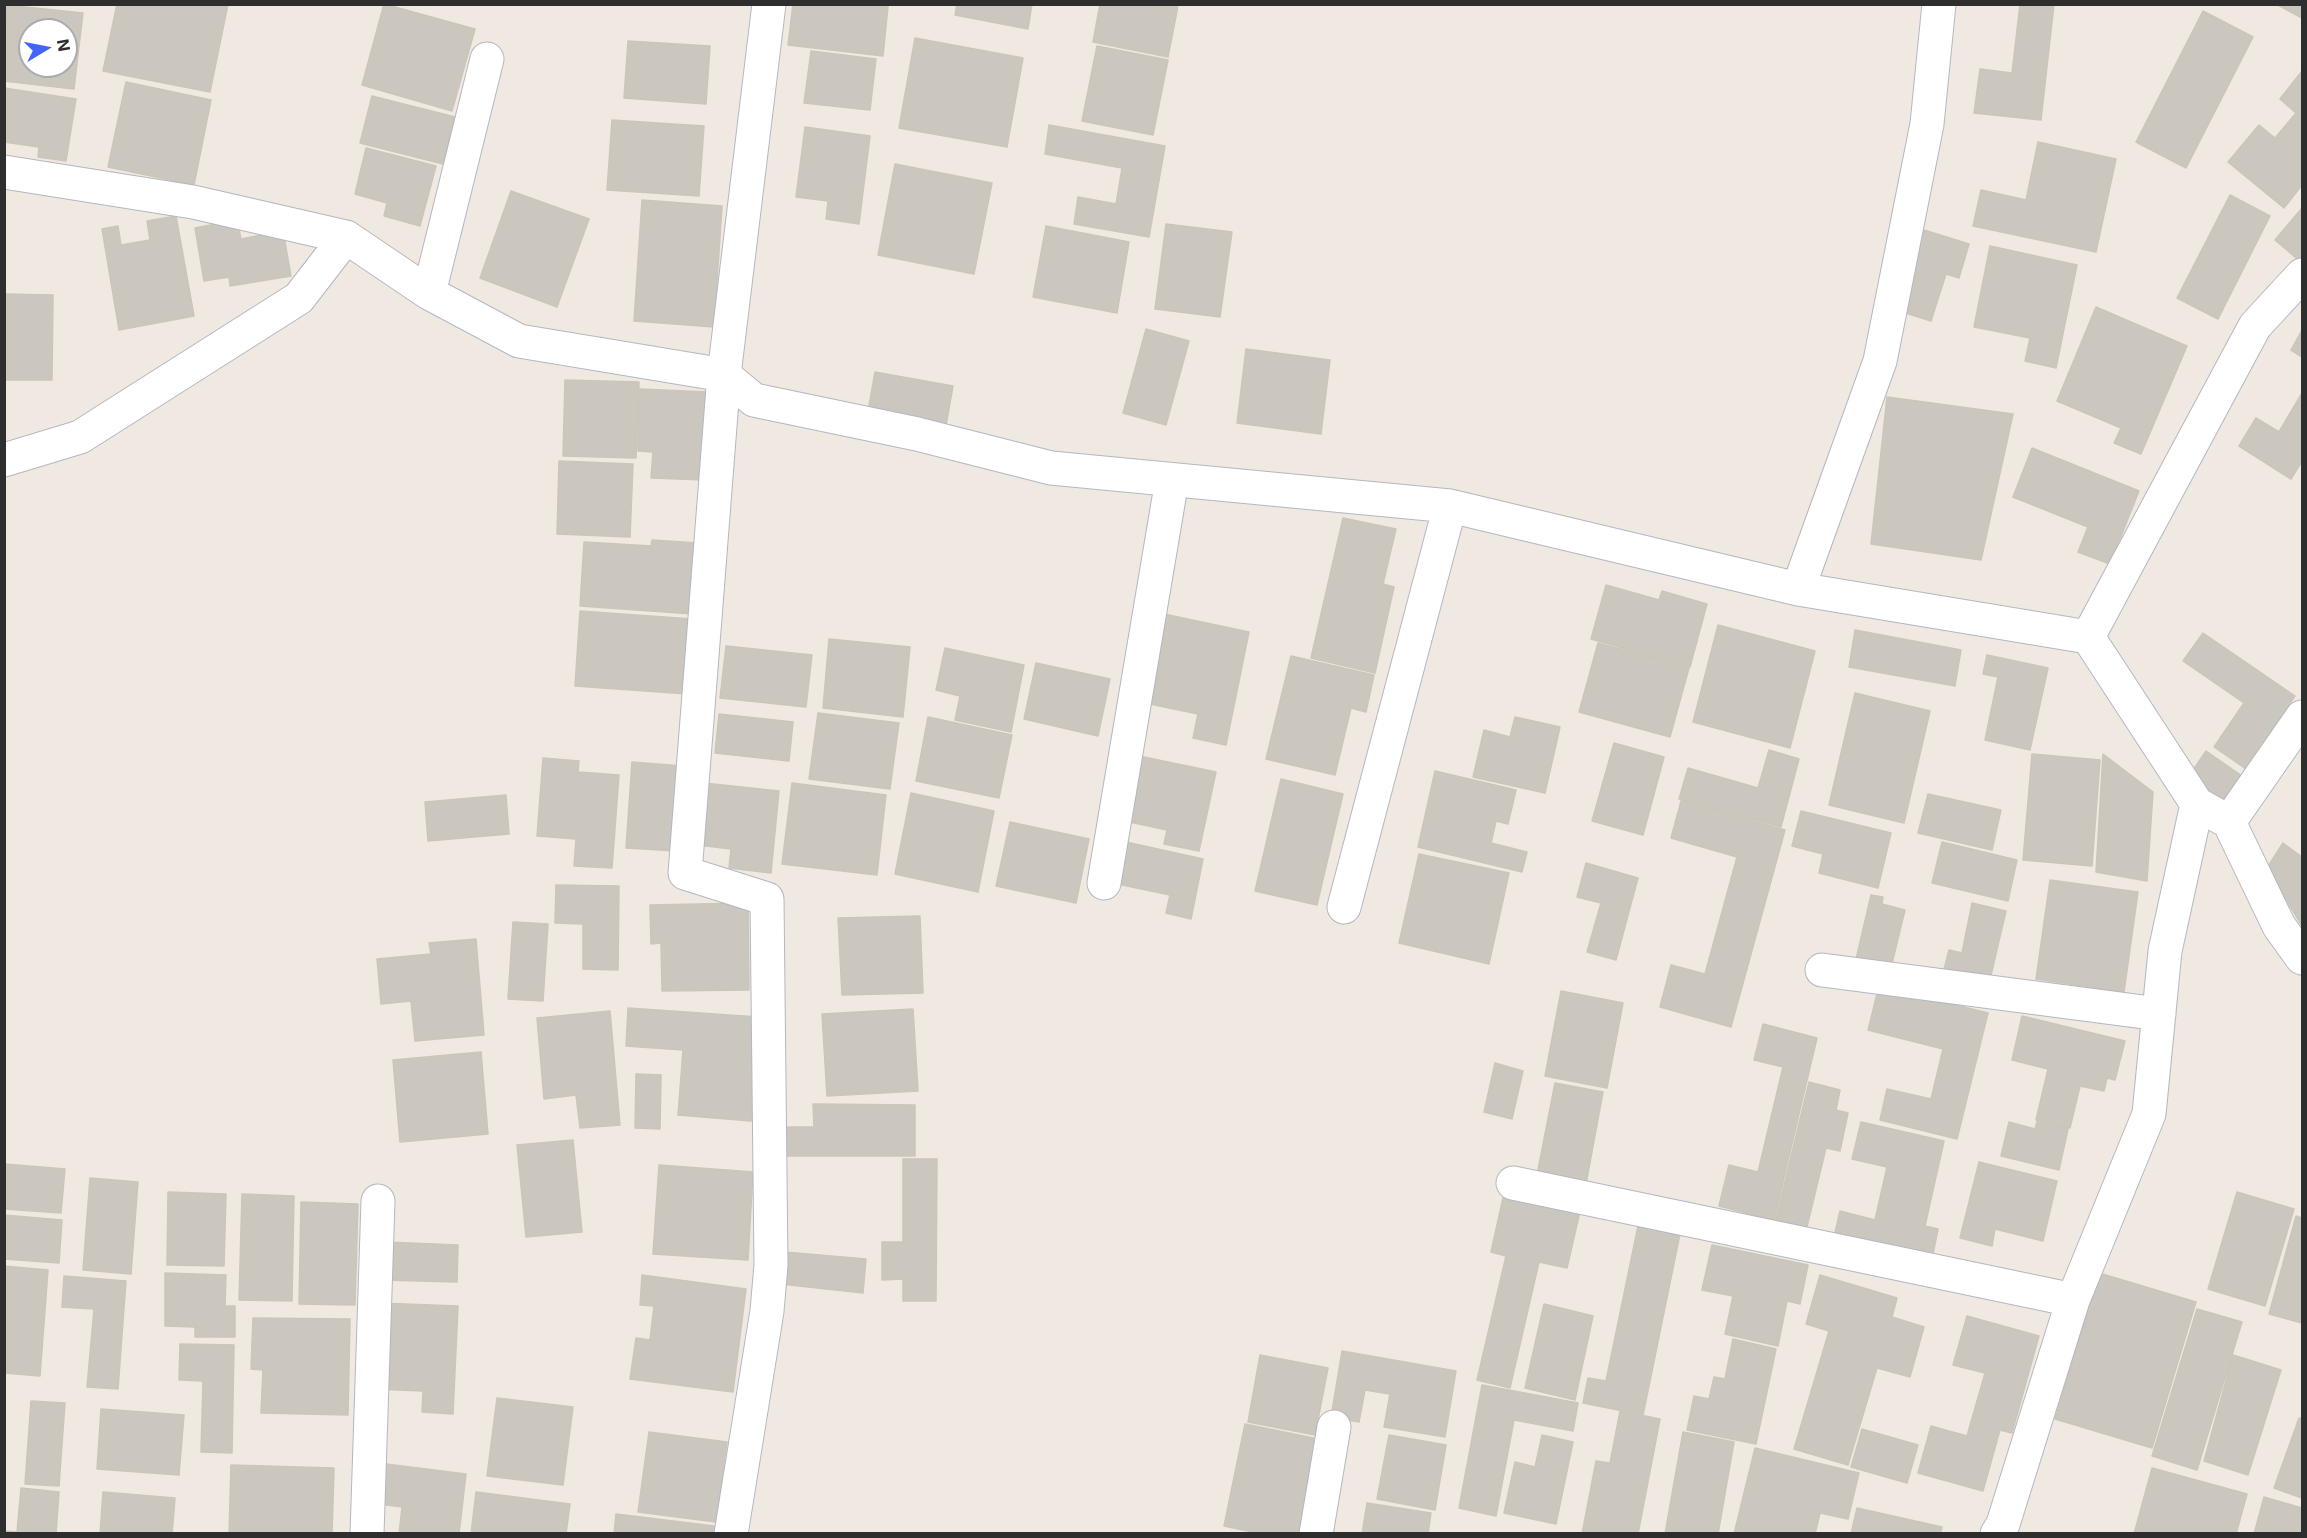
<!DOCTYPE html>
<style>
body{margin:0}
#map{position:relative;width:2307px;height:1538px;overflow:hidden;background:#efe9e1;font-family:Inter,sans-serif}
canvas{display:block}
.frame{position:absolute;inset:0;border:6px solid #2e2e2e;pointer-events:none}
.north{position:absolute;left:18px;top:18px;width:60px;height:60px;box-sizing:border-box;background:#fff;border:2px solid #ababab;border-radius:50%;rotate:80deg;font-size:16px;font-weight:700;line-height:24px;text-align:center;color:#2e2e2e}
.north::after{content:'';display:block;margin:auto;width:21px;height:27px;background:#4264fb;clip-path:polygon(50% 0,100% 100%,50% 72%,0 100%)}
</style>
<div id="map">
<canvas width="2307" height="1538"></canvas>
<div class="frame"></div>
<div class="north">N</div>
</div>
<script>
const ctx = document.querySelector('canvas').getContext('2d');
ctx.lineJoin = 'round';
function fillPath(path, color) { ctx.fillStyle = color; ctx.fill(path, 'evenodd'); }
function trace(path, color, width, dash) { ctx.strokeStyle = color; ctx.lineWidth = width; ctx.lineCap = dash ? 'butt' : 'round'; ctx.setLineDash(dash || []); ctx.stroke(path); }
const building = new Path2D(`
 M117,4H228L210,92L103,71Z
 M384,4L475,29L452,111L362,85Z
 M793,4L888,6L883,56L788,45Z
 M957,4H1032L1028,29L955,15Z
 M1100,4H1143L1177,11L1168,57L1093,42Z
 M1146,4H1178L1177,11Z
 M2020,4H2054L2041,120L1974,113L1980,69L2012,73Z
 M2276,4H2302V18Z
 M6,5L83,13L74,89L4,81ZM30,30H66V66H30Z
 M2203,11L2253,37L2186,168L2136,142Z
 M915,38L1023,58L1007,147L899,128Z
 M628,41L710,46L706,104L624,98Z
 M1097,46L1168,60L1153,135L1082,121Z
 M811,51L876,59L870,110L804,103Z
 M2302,71V185L2284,208L2228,162L2259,125L2275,138L2296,113L2280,99Z
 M126,82L211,100L194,185L108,167Z
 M4,88L76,99L66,161L38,157L39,147L4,142Z
 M372,96L455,117L443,164L360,143Z
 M612,120L704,126L699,196L607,190Z
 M1049,125L1165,146L1149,237L1074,224L1078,197L1116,204L1122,168L1045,154Z
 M805,127L870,136L859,224L826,219L828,201L796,197Z
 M2038,142L2116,159L2096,252L1973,226L1981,190L2026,200Z
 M366,148L436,166L420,226L384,216L387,203L355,194Z
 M895,164L992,183L974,274L878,255Z
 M511,191L589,219L557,307L480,278Z
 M2230,195L2270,216L2218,319L2177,298Z
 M642,200L722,206L714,327L634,321Z
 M2302,208V263L2275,240Z
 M176,216L194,316L119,330L102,229L118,226L121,245L150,240L147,221Z
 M237,220L241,239L283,231L291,276L230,286L229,277L204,281L195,228Z
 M1166,224L1232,232L1220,317L1155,309Z
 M1046,226L1129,242L1117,313L1033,297Z
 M1924,230L1969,244L1959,278L1946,274L1931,321L1899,311Z
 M1990,246L2077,265L2056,368L2025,361L2030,338L1974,327Z
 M4,294L53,295L52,380H4Z
 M2096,307L2187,346L2141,454L2114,443L2121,428L2057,401Z
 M1146,329L1189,341L1166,425L1123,413Z
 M2302,330V357L2291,350Z
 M1246,349L1330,360L1321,434L1237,423Z
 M875,372L953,386L945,431L867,417Z
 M565,380L639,382L636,458L563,456Z
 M640,389L708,392L705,480L651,478L653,452L638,451Z
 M2302,393V461L2291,479L2239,446L2256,418L2279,432Z
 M1887,397L2013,414L1981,560L1871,544Z
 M2032,448L2139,491L2110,564L2078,552L2088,527L2013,497Z
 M559,461L633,464L630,537L557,534Z
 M1343,518L1396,529L1383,584L1394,587L1375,673L1311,658Z
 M652,540L698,543L693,614L580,606L584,542L651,546Z
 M1606,585L1659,600L1662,591L1707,604L1690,667L1591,639Z
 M580,611L692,619L687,694L575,686Z
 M1164,614L1249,632L1226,745L1193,738L1198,714L1145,703Z
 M1718,625L1815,651L1790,748L1693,722Z
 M1855,630L1961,650L1955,686L1849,667Z
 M2203,633L2295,696L2246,769L2214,747L2244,703L2183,661Z
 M829,639L910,647L903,717L823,708Z
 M1598,643L1689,668L1670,737L1579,712Z
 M726,646L812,655L806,707L720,698Z
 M945,648L1024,665L1011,732L955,720L960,696L936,690Z
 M1987,655L2048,668L2030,750L1985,740L1998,677L1983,674Z
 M1291,656L1374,675L1366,712L1351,708L1335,775L1266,759Z
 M1036,663L1110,679L1098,736L1024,719Z
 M1855,693L1930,711L1904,823L1829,805Z
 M818,713L899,723L890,789L809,779Z
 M719,714L793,722L789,761L715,753Z
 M928,717L1012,735L999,798L916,781Z
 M1515,717L1560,727L1545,793L1473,777L1484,730L1510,737Z
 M1614,743L1664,757L1643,835L1592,821Z
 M1769,750L1799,759L1781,827L1679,799L1688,768L1758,788Z
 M2206,751L2245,778L2225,809L2185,782Z
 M2032,754L2100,760L2092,866L2023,860Z
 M2103,754L2153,792L2147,881L2096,872Z
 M1139,756L1216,772L1199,851L1164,844L1167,830L1125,821Z
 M543,758L579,761L578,772L619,775L612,868L574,866L576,839L537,836Z
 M632,762L682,766L676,851L626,848Z
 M1435,771L1516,790L1508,824L1496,821L1491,843L1527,852L1522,872L1418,847Z
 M1281,779L1343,794L1317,905L1255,891Z
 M704,783L779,791L771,873L729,868L731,849L698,845Z
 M792,783L886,795L877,875L782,864Z
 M911,793L994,811L978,892L895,874Z
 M1928,794L2001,810L1992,850L1918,833Z
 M506,795L509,834L428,841L425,802Z
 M1681,801L1785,830L1731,1027L1660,1007L1671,965L1705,974L1737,857L1671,838Z
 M1801,811L1891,833L1878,888L1819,873L1823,854L1792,846Z
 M1010,822L1089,839L1076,903L996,886Z
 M1117,840L1203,859L1191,919L1166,913L1170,895L1108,882Z
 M1942,842L2017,860L2008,901L1932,883Z
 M2283,843L2302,857V926L2267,868Z
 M1419,854L1509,873L1489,964L1399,943Z
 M1586,863L1638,878L1616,960L1587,952L1601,903L1577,897Z
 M2050,880L2138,892L2124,992L2036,979Z
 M556,885L619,886L618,970L583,969V924L555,923Z
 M1871,895L1883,897L1882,904L1905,910L1889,976L1854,968Z
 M748,903L749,990L662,991L661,943L651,944L650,905Z
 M1972,903L2006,911L1988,988L1942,977L1949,950L1962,953Z
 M920,916L923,993L842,995L838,918Z
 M513,922L548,924L543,1001L508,999Z
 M476,939L484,1035L415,1041L411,1001L381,1004L377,959L431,954L429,943Z
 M1879,986L1988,1013L1957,1139L1880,1120L1887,1089L1931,1099L1943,1049L1868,1030Z
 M1561,991L1623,1003L1607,1088L1545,1076Z
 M628,1008L758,1017L751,1121L678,1115L683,1050L626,1046Z
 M913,1009L918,1091L827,1096L822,1014Z
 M610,1011L620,1125L580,1128L576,1095L544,1099L537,1018Z
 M2022,1016L2125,1041L2115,1080L2107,1078L2104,1091L2080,1086L2070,1128L2036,1120L2048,1069L2012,1060Z
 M1763,1024L1817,1038L1774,1220L1719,1206L1729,1165L1758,1172L1783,1067L1754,1060Z
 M481,1052L488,1134L400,1142L393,1060Z
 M1495,1063L1523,1071L1512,1119L1484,1112Z
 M636,1074L661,1075L660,1129L635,1128Z
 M1809,1082L1840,1090L1836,1110L1848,1113L1840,1151L1826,1148L1805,1235L1774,1227Z
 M1555,1083L1603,1092L1586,1184L1537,1175Z
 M813,1104L915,1105V1156H780V1127H814Z
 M1861,1122L1944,1141L1925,1226L1938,1229L1931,1264L1833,1241L1840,1211L1875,1220L1887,1167L1852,1159Z
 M2009,1122L2035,1129L2037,1122L2068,1129L2059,1170L2001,1156Z
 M573,1140L582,1232L526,1237L517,1145Z
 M903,1159H937L936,1301H903V1279L882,1280V1242H903Z
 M1979,1162L2057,1181L2043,1241L1995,1229L1992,1246L1960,1238Z
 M4,1164L65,1169L61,1213L4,1209Z
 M659,1165L753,1172L748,1260L653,1254Z
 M90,1178L138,1182L131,1274L83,1270Z
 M1505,1189L1581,1207L1567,1268L1539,1262L1510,1388L1477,1380L1506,1256L1491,1252Z
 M168,1192L226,1194L224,1266L167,1265Z
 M2237,1192L2294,1209L2265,1306L2208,1289Z
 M242,1194L294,1196L292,1301L239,1300Z
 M301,1202L358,1204L355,1305L299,1304Z
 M4,1215L62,1220L59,1263L4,1259Z
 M2296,1216L2302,1218V1323L2269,1314Z
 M1638,1226L1680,1234L1643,1415L1583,1403L1588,1378L1606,1381Z
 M385,1242L458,1245L457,1282L383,1280Z
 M1712,1245L1808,1265L1800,1304L1787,1301L1778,1346L1725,1334L1733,1296L1702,1290Z
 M784,1252L866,1259L863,1293L781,1284Z
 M4,1266L48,1270L40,1376L4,1373Z
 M165,1273L226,1275L225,1306H235V1337H195V1327L165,1326Z
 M2099,1273L2196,1302L2152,1448L2055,1419Z
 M642,1275L746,1289L733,1392L630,1379L636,1338L650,1340L654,1306L640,1305Z
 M1820,1275L1897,1298L1892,1317L1924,1327L1910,1377L1877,1368L1848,1465L1794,1449L1829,1331L1806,1324Z
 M64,1276L126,1281L118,1389L87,1387L94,1309L62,1307Z
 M378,1303L458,1306L453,1414L422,1412L423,1391L374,1389Z
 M1544,1304L1593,1316L1575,1400L1525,1388Z
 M2197,1309L2242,1322L2197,1470L2152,1456Z
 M1967,1316L2039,1336L2012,1433L2000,1430L1983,1491L1918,1473L1931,1426L1967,1436L1985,1373L1953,1365Z
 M253,1318L350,1319L348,1415L261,1413L263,1370L251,1369Z
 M1733,1339L1776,1349L1756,1444L1687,1430L1694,1396L1709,1399L1714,1377L1725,1379Z
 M180,1344L234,1345L232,1453L201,1452L203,1381L179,1380Z
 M1342,1351L1456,1371L1445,1437L1384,1427L1390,1394L1365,1390L1359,1422L1331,1417Z
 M1260,1355L1328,1368L1315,1435L1248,1422Z
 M2233,1355L2281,1370L2248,1475L2204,1461Z
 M1482,1385L1578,1403L1573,1431L1514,1420L1496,1516L1459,1508Z
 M497,1398L573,1407L563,1485L487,1476Z
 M31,1401L65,1403L59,1486L25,1484Z
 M101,1409L184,1415L179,1475L97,1469Z
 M1620,1411L1660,1419L1638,1534H1582L1596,1461L1610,1463Z
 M2299,1418L2302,1419V1498L2274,1488Z
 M1245,1424L1318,1439L1300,1534H1262L1224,1526Z
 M1862,1429L1918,1445L1907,1483L1851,1467Z
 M649,1432L727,1442L716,1522L638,1512Z
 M1683,1432L1734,1442L1718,1534H1665Z
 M1389,1435L1446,1445L1435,1510L1377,1499Z
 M1542,1435L1573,1442L1556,1524L1504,1513L1515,1462L1535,1467Z
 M1755,1448L1859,1473L1848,1519L1820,1513L1815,1534H1734Z
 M378,1463L466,1474L459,1534H399L402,1507L373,1503Z
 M231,1465L334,1468L332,1534H229Z
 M2152,1468L2247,1494L2236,1534H2134Z
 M21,1488L59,1492L56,1534H4V1531L17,1532Z
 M103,1492L175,1498L172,1534H100Z
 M476,1492L570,1504L566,1534H471Z
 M2264,1497L2302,1508V1534H2254Z
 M1367,1503L1431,1513L1428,1534H1362Z
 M1857,1508L1942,1527L1940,1534H1851Z
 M616,1514L714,1526L713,1534H614Z`);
const minor = new Path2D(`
 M4,172L193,202L346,237L429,293L519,341L724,375L754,400L917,434L1051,468L1450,506L1798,589L2088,637L2197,804L2229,822L2279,926L2302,958
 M429,293L487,59
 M4,460L80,437L299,298L346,237
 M1798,589L1880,361L1927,124L1939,4
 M2088,637L2255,326L2302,275
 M2229,822L2302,717
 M1104,883L1172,480
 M1344,907L1450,506
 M1822,970L2159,1014
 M1513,1183L2073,1300
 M367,1534L378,1201
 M731,1534L767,1311L771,1265L767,899L685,873L724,375L769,4
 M1316,1534L1334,1427
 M1997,1534L2003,1524L2073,1300L2149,1114L2165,951L2197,804`);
fillPath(building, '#cbc7bf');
trace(building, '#cbc5ba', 1.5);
trace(minor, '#b4b7c1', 35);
trace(minor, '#fff', 33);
</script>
